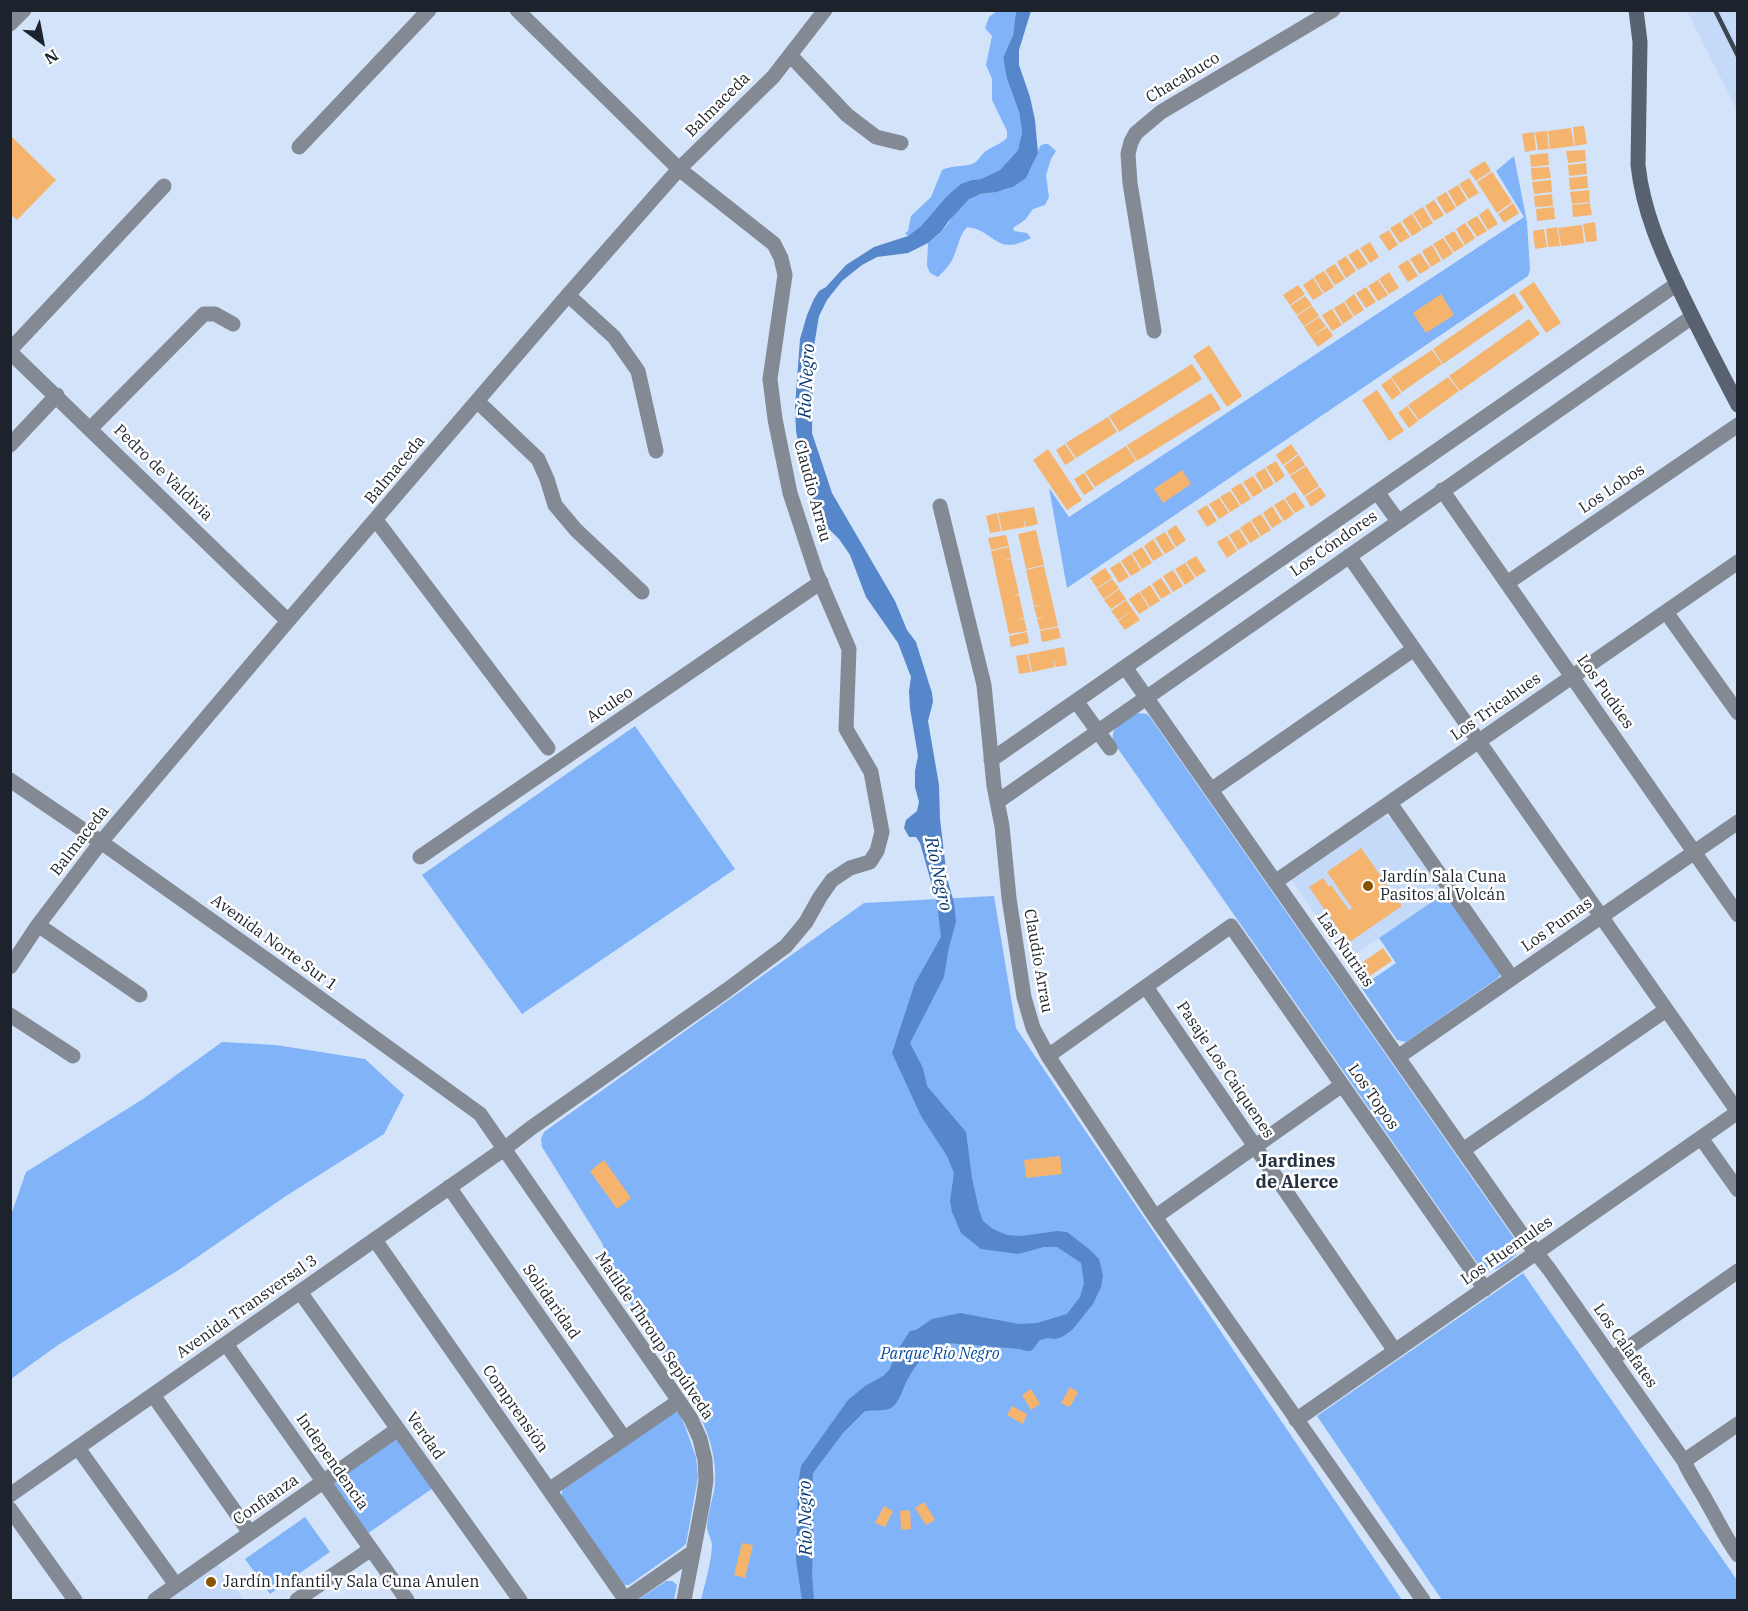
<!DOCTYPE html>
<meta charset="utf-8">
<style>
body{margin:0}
#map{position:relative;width:1748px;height:1611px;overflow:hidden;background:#d2e3fa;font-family:"IBM Plex Serif",serif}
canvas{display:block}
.frame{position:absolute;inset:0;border:12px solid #1d232c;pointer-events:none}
.north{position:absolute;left:12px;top:12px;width:60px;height:60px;-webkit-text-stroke:4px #fff;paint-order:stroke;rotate:148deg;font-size:16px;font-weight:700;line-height:24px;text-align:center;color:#1d232c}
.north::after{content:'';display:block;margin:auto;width:21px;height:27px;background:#1d232c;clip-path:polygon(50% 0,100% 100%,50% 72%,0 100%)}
</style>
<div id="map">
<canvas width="1748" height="1611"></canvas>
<div class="frame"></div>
<div class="north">N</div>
</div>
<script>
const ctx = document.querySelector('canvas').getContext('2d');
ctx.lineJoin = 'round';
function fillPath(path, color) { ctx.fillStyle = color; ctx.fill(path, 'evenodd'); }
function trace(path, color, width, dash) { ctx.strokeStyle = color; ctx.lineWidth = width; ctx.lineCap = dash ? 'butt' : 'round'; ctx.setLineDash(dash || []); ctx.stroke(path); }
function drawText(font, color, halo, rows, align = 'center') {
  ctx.font = font + ' "IBM Plex Serif",serif'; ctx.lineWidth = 5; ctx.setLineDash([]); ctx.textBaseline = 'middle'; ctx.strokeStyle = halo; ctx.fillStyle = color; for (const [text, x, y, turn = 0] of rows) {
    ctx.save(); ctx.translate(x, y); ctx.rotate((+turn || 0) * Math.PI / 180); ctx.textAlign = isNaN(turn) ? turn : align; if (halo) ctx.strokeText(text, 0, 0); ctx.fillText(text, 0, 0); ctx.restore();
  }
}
const built = new Path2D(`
 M1687,11H1737V110Z
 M1384,816L1395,819L1445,893L1348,959L1291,880Z
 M217,1563L244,1600H166Z`);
const green = new Path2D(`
 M997,11H1016L1013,35L1003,58L1007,79L1019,112L1022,132L1018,150L1000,170L981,179L972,180L946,197L921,226L908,236L905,233L908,231L911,216L931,197L942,170C952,165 962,167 972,164C979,162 980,155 986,151C993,146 1001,144 1007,138V131L992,100V79L986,65L992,36L985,28L989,17Z
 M1044,144H1048L1056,151L1051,159L1046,175L1049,197L1045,205L1033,209L1025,220L1013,228L1014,231L1027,233L1031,238C995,257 997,231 967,227C960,235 959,243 955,253C952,263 945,270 938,277L930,273L927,266L928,243C932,239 938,236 942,231C951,221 957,208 968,199C977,194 986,194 995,192C1026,187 1030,172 1040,146Z
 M1514,156L1527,222L1530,270L1528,276L1067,588L1049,488L1069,517L1524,217L1496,171Z
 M1139,713L1147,714L1150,717L1516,1241L1517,1246L1516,1255C1505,1265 1494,1275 1480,1267L1114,743C1108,728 1125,716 1139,713Z
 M635,726L735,869L522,1014L422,875Z
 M1445,893L1501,974L1498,978L1406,1042L1397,1040L1361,987L1396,963L1379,938Z
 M994,896L1016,1028L1402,1600H701C705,1583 711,1564 712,1546C712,1540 708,1534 707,1528C707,1513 714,1498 715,1483C718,1434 689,1395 662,1358L663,1350L619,1288L602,1243L542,1147L541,1139L544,1132L864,903Z
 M222,1042L276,1045L365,1059L404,1095L384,1134L286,1196L180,1269L58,1345L11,1379V1215L26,1172L143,1099Z
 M1523,1273L1737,1580V1600H1442L1317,1416Z
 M674,1412L679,1413L685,1426L692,1446L696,1457L698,1477L686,1544L680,1549L629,1585H624L561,1499L563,1486Z
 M395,1439L398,1441L433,1488L367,1534L334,1488V1483Z
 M305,1517L330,1552L270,1594L245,1559Z
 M666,1581H672L677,1585L674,1600H638Z`);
const water = new Path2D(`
 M1016,11H1031L1019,50V65L1030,97L1035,120L1038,153L1026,178L1013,187L997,192L981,194L969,199L948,222L941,232L928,243L908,253L877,257L862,265L842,281L827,300L819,316L813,352L812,433L832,493L895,601L907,630L916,642L932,693L933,702L928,721L939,785L940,819L947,878L954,903L956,922L949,947L944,977L910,1043L923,1068L927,1086L966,1132L972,1178L979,1210L983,1221L993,1229L1007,1235L1021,1236L1057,1231L1067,1232L1089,1249L1099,1259L1103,1275L1101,1287L1093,1304L1072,1330L1062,1337L1055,1339L1047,1338L1040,1340C1032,1349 1034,1354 1020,1349L947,1343C930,1347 917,1362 909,1377C903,1386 900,1405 889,1409C883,1411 872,1410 865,1411L843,1433L813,1473L812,1491L814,1512L812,1575L814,1600H802L796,1560L798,1484L801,1466L848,1400L865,1386L883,1376L890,1369L895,1354L910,1331L916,1330L932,1319L960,1313L1019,1324L1037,1323L1067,1314L1080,1297L1084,1283L1081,1263L1057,1247H1044L1018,1254L981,1249L961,1233L952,1212L950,1201L954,1173L947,1156L921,1116L892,1053L915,983L941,937L937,903L920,843L916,837H909L904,828L906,820L917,811L919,802L915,787V771L918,756L910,708L909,691L911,677L898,643L866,597L850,555L839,539L824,524L811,494L802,464L796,431L795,407L800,339L807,315L814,299L819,291L826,287L846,265L874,247L908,236L921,226L946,197L961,184L972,180L981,179L1000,170L1018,150L1022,132L1019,112L1007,79L1003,58L1013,35Z`);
const building = new Path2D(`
 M1584,126L1587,144L1575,146L1573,127Z
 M1571,128L1574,146L1550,149L1548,131Z
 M1547,131L1549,149L1538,150L1535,132Z
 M1534,132L1536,150L1525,152L1522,134Z
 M10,135L56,180L17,220L10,214Z
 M1585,150L1586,161L1568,163L1566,151Z
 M1548,153L1549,165L1531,167L1530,155Z
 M1485,161L1491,171L1476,181L1469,171Z
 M1586,163L1587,174L1569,176L1568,165Z
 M1549,167L1551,178L1532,180L1531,168Z
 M1492,172L1512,202L1497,213L1477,182Z
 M1587,176L1588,188L1570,190L1569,178Z
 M1469,178L1479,193L1469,199L1459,184Z
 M1551,180L1552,192L1534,194L1532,182Z
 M1458,185L1467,200L1457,207L1448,191Z
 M1589,190L1590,202L1572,204L1570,192Z
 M1446,192L1456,208L1446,214L1436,198Z
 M1552,194L1553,206L1535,207L1534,196Z
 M1434,200L1444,215L1434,221L1425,206Z
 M1513,203L1519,213L1504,223L1498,214Z
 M1590,203L1592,215L1573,217L1572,205Z
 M1423,207L1433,223L1423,229L1413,213Z
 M1554,207L1555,219L1537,221L1536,209Z
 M1488,208L1498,224L1488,230L1479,215Z
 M1412,214L1422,230L1412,236L1402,221Z
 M1477,216L1487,231L1477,237L1467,222Z
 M1400,222L1410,237L1400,243L1390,228Z
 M1595,222L1597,241L1586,242L1583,224Z
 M1465,223L1475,238L1465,245L1456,229Z
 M1582,225L1584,243L1561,246L1558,228Z
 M1557,227L1560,246L1548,247L1546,229Z
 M1544,229L1547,247L1535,249L1533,231Z
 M1389,230L1398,245L1389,251L1379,236Z
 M1454,231L1464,246L1454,252L1444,237Z
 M1443,238L1453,253L1443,260L1433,244Z
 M1370,242L1379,257L1370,263L1360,248Z
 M1432,245L1441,261L1431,267L1422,251Z
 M1358,249L1368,264L1358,270L1348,255Z
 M1420,253L1430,268L1420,274L1410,259Z
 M1346,256L1356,271L1346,278L1337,262Z
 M1408,260L1418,276L1408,282L1398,266Z
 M1335,264L1345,279L1335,285L1325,270Z
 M1324,271L1334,287L1324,293L1314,277Z
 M1389,272L1399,288L1389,294L1379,279Z
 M1313,278L1323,294L1313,300L1303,285Z
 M1378,280L1388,295L1378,301L1368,286Z
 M1534,282L1561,323L1546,333L1519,292Z
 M1298,285L1305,294L1290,305L1283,295Z
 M1366,287L1376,302L1366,308L1356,293Z
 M1514,293L1524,308L1443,364L1433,349Z
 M1354,294L1364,310L1354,316L1345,301Z
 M1441,294L1454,315L1426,333L1413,313Z
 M1305,296L1312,305L1297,315L1290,306Z
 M1344,302L1353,317L1343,324L1334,308Z
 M1312,306L1319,316L1304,326L1297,316Z
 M1332,309L1342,325L1332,331L1322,315Z
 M1319,317L1326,326L1311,337L1304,327Z
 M1529,319L1540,334L1460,391L1449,376Z
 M1327,327L1333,336L1318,347L1311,337Z
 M1209,345L1242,396L1227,407L1193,356Z
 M1432,350L1442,364L1402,392L1391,377Z
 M1192,364L1202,379L1119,432L1109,416Z
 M1448,377L1459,391L1419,420L1408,405Z
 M1391,378L1401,393L1392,400L1381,385Z
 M1377,390L1404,431L1389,441L1362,400Z
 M1211,393L1221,409L1137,461L1127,445Z
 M1407,406L1418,421L1409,428L1398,413Z
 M1108,417L1117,432L1076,458L1066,443Z
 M1065,444L1075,459L1065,465L1056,450Z
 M1291,444L1298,454L1283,465L1276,455Z
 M1126,446L1136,461L1095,487L1085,472Z
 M1048,449L1082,500L1067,510L1033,460Z
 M1299,455L1305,465L1290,475L1284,466Z
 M1276,461L1285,476L1276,483L1266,467Z
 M1306,466L1319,486L1304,496L1290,476Z
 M1265,468L1274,484L1264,490L1255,474Z
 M1182,470L1191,484L1163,503L1154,489Z
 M1084,473L1094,489L1084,495L1074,479Z
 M1253,476L1263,491L1253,497L1243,482Z
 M1241,483L1251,499L1241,505L1231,489Z
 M1320,487L1326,496L1311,507L1305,497Z
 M1230,491L1240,506L1230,512L1220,497Z
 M1295,492L1305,507L1295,513L1285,498Z
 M1219,498L1229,513L1219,519L1209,504Z
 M1284,499L1294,514L1284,521L1274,505Z
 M1207,505L1217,521L1207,527L1197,511Z
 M1272,506L1282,522L1272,528L1263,513Z
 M1034,507L1038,524L1026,527L1023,516L1025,527L1002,531L998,513Z
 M997,513L1001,531L990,533L986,516Z
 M1261,514L1271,530L1261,536L1251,520Z
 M1250,521L1260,537L1250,543L1240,528Z
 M1176,525L1186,540L1176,547L1167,531Z
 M1239,529L1248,544L1238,550L1229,535Z
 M1036,530L1044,565L1026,569L1021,546L1028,545L1021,546L1018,534Z
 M1165,532L1175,548L1165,554L1155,538Z
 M1006,535L1009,546L991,550L988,538Z
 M1227,536L1237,551L1227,558L1217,542Z
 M1153,539L1163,555L1153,561L1144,546Z
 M1009,547L1011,558L1004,560L1011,559L1019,594L1012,596L1019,595L1024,618L1017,620L1024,619L1027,631L1009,634L991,551Z
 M1142,547L1152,563L1142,569L1132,553Z
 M1131,554L1141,570L1131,576L1121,561Z
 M1196,556L1206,571L1196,577L1186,562Z
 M1120,562L1129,577L1119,583L1110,568Z
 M1185,563L1195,578L1185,585L1175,569Z
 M1044,566L1058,626L1040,630L1037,619L1044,617L1037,618L1034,607L1041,605L1034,606L1026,570Z
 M1105,568L1112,578L1097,588L1090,578Z
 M1173,570L1183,586L1173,592L1163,576Z
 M1161,578L1171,593L1161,599L1152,584Z
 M1112,579L1119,588L1104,599L1097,589Z
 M1150,585L1160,601L1150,607L1140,592Z
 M1119,589L1126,599L1111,609L1104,600Z
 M1139,592L1149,608L1139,614L1129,599Z
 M1126,600L1133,610L1118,620L1111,611Z
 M1133,610L1140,620L1125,630L1118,621Z
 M1058,627L1061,638L1042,642L1040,631Z
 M1027,632L1029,643L1011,647L1009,636Z
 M1064,647L1067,665L1056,667L1053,657L1055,667L1032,672L1028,654Z
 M1027,654L1031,672L1019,674L1016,656Z
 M1361,848L1402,906L1348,943L1309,887L1323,878L1329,887L1331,885L1349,910L1352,908L1327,872Z
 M1383,948L1392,961L1368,977L1360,964Z
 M1060,1156L1062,1174L1026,1178L1024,1160Z
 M604,1160L631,1198L617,1209L590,1171Z
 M1070,1387L1078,1392L1070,1407L1061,1403Z
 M1031,1389L1040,1404L1031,1410L1022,1395Z
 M1012,1406L1027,1414L1023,1424L1007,1415Z
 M924,1502L935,1520L926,1525L915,1508Z
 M884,1506L893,1511L885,1527L875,1523Z
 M910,1510L911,1529L901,1530L900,1511Z
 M742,1543L753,1545L745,1578L734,1575Z`);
const street = new Path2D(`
 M10,24L24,10
 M790,55L847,115L876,137L901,143
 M299,147L429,10
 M568,295L614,337L638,371L656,451
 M1154,331L1130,183L1128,154L1131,142L1136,133L1161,112L1333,10
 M10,350L164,186
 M10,352L288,621
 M477,401L538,459L547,479L555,505L576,530L642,592
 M91,428L204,314H215L233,324
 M10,445L57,395
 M1442,490L1738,915
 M1377,492L1398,521
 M940,506L984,685L994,786L1002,826L1009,898L1024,997L1033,1028L1048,1056L1155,1217L1423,1600
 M376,520L548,748
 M1507,583L1738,425
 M1666,612L1738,713
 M1125,667L1523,1236L1549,1269L1684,1461C1691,1477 1700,1489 1708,1504C1718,1521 1726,1539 1738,1555
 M1076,701L1110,748
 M991,760L1677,284
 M10,780L101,842L270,962L480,1114L679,1401L691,1419L700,1439L705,1460L706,1480L703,1501L684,1600
 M1211,790L1414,649
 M997,802L1692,317
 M1390,803L1512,978
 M420,857L821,582
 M1275,882L1738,562
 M38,925L140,995
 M10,967L38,925L101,842L288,621L568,295L679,169L773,77L825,10
 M1146,987L1395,1351
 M10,1015L73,1056
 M1048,1056L1231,926L1485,1289
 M1398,1057L1738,822
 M1701,1138L1738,1190
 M1463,1150L1666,1010
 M449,1187L624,1438
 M1155,1217L1342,1085
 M375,1240L625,1599
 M300,1292L520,1600
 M226,1344L407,1600
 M1612,1359L1738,1271
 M153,1395L250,1533
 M1296,1420L1738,1112L1349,556
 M78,1448L176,1585
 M1684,1461L1738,1424
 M549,1490L679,1401
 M10,1495L504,1149L531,1128L727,990L786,946L806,922L820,897L832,880L850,868L870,862L877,851L882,832L871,772L846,729L849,649L816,572L790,493L775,419L770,379L785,275L781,258L774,244L679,169L517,10
 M10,1509L75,1600
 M155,1600L398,1429
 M297,1600L371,1549
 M624,1600L693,1552`);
const secondary = new Path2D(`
 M1636,10L1640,42L1638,165C1643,211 1661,251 1681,293C1699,330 1718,367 1738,405`);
const rail = new Path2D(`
 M1715,10L1738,56`);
const markers = [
 [1368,886,6,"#895302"],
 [211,1582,6,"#895302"]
];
const streetNames = [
 ["Chacabuco",1183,78,-31],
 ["Balmaceda",718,105,-45],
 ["Balmaceda",395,470,-50],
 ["Pedro de Valdivia",163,473,44],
 ["Los Lobos",1612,489,-34],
 ["Claudio Arrau",812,491,75],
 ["Los Cóndores",1334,544,-35],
 ["Los Pudúes",1605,692,55],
 ["Aculeo",610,705,-34],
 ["Los Tricahues",1496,707,-35],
 ["Balmaceda",80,841,-52],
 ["Los Pumas",1557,925,-35],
 ["Avenida Norte Sur 1",274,943,36],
 ["Las Nutrias",1345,950,55],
 ["Claudio Arrau",1038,961,80],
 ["Pasaje Los Caiquenes",1225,1070,56],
 ["Los Topos",1373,1097,55],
 ["Los Huemules",1507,1251,-35],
 ["Solidaridad",551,1302,55],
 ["Avenida Transversal 3",247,1307,-35],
 ["Matilde Throup Sepúlveda",654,1336,56],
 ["Los Calafates",1625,1346,55],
 ["Comprensión",515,1409,55],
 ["Verdad",425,1436,55],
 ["Independencia",332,1462,55],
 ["Confianza",266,1500,-35]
];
const poiNames = [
 ["Jardín Sala Cuna",1380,877],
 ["Pasitos al Volcán",1380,895],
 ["Jardín Infantil y Sala Cuna Anulen",223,1582]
];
const parkNames = [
 ["Parque Río Negro",940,1354]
];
const waterNames = [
 ["Río Negro",807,381,-87],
 ["Río Negro",938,874,78],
 ["Río Negro",806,1518,-91]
];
const neighbourhoodNames = [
 ["Jardines",1297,1162],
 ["de Alerce",1297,1183]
];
fillPath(built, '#c5daf8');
fillPath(green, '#81b3f9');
fillPath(water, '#5687ca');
fillPath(building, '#f5b46e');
trace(street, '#838a94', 15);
trace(secondary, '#57616f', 15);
trace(rail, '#3d4551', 4.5);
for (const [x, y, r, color] of markers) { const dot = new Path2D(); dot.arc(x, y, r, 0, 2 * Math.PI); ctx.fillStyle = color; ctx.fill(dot); trace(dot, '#fff', 2); }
drawText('16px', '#1d232c', '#fff', streetNames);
drawText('16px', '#1d232c', '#fff', poiNames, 'left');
drawText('italic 16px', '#094d9e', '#fff', parkNames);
drawText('italic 18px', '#043673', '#fff', waterNames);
drawText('bold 18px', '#253244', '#fff', neighbourhoodNames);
</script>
